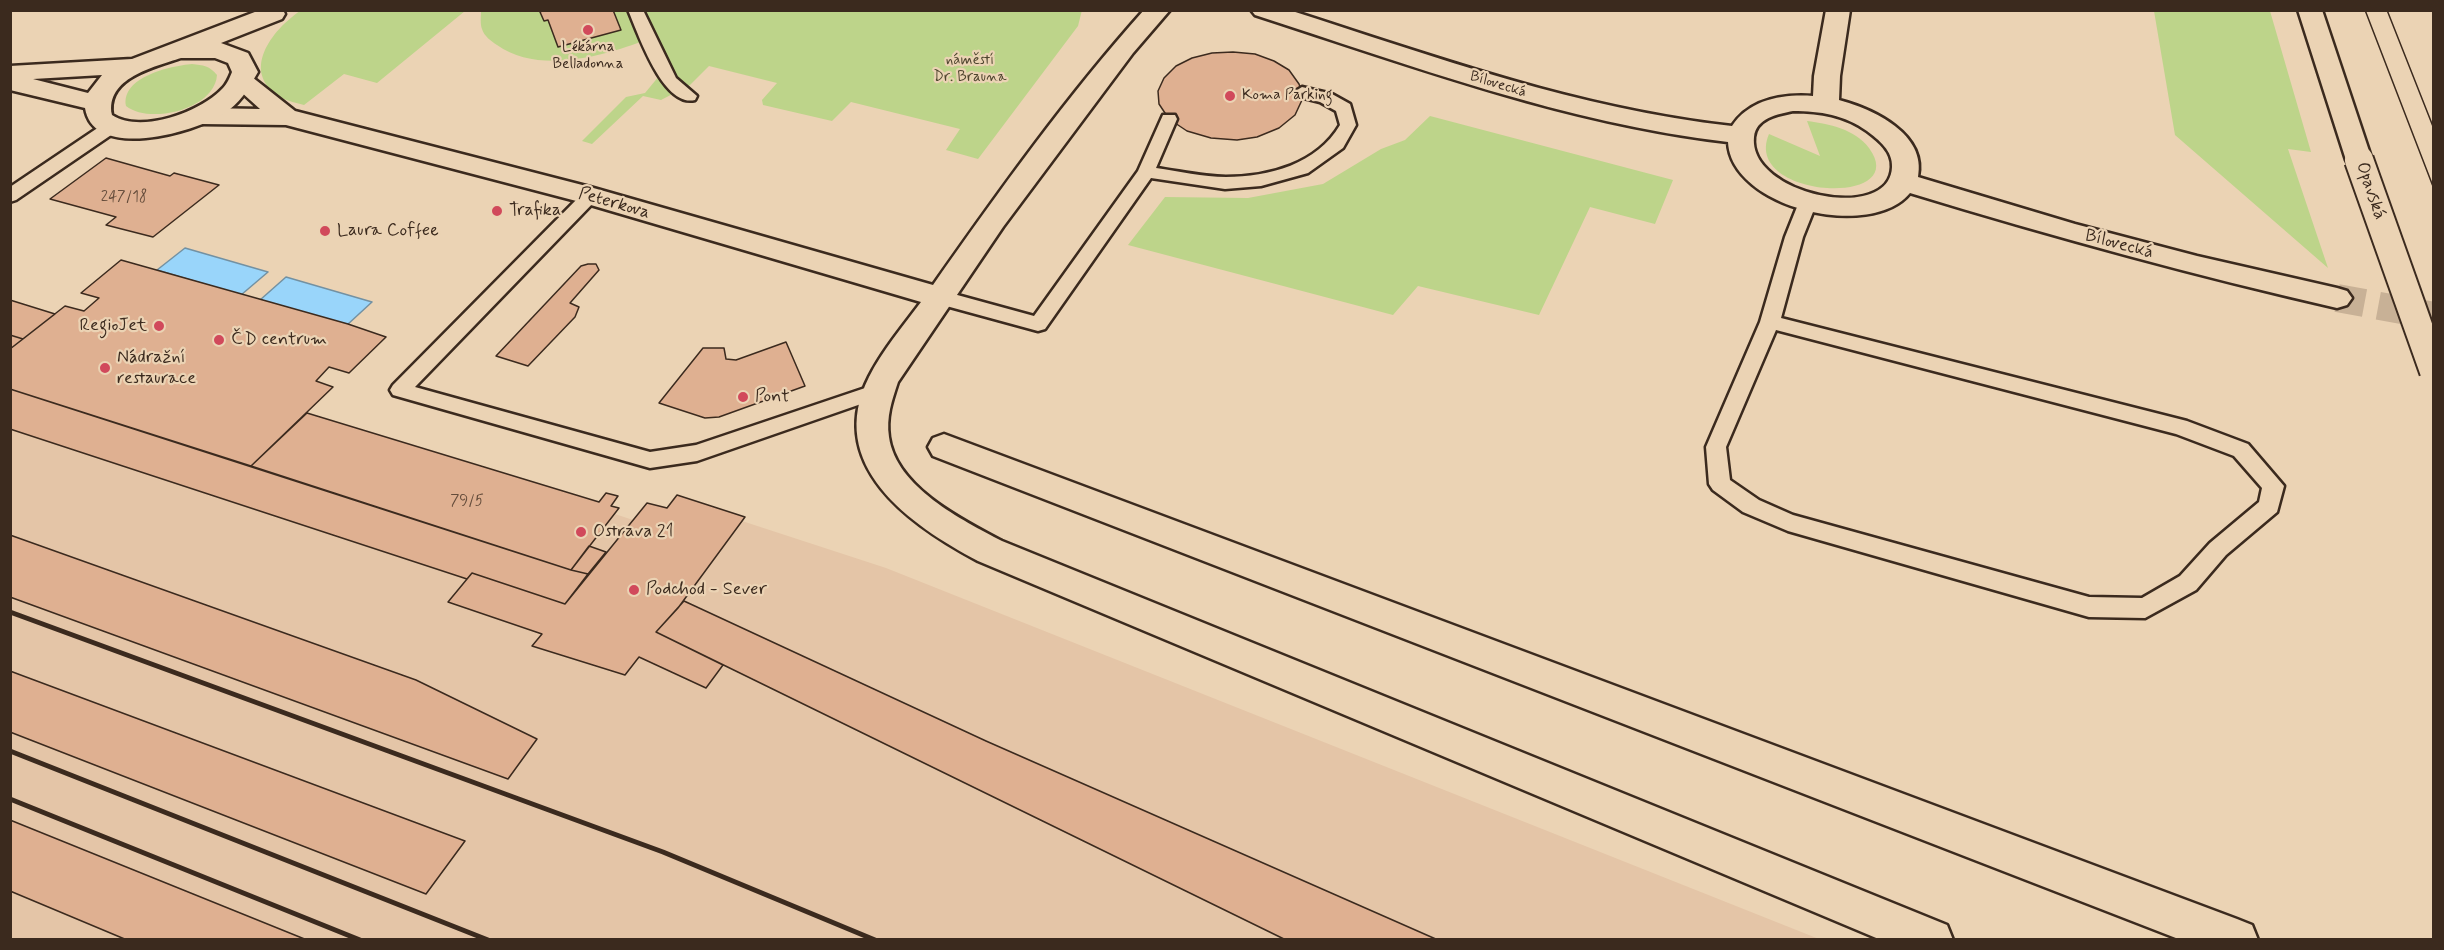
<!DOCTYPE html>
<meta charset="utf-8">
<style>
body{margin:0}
#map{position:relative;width:2444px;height:950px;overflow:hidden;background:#ebd3b4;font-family:Mynerve,sans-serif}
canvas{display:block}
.frame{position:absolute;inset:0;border:12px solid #3b2a1e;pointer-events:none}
</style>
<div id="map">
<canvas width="2444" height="950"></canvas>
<div class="frame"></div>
</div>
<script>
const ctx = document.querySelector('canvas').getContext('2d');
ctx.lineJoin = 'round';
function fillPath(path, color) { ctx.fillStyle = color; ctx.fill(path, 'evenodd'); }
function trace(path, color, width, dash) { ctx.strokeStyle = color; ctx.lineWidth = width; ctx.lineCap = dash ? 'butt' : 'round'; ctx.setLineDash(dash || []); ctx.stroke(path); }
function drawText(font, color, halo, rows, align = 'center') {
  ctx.font = font + ' Mynerve,sans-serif'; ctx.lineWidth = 4.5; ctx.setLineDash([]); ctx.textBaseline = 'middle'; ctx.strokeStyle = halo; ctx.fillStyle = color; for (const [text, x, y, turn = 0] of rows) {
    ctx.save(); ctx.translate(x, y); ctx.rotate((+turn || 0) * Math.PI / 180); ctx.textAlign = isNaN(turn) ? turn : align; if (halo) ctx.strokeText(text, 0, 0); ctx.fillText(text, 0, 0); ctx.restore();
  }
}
const built = new Path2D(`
 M121,260L386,337L349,373L329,367L316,381L333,387L307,413L599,502L606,493L618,496L612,506L619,508L615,514L633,520L646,505L742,521L886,568L1819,939H11L10,300L55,314L65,306L84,311L99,298L81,293Z`);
const green = new Path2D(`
 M1082,10L1078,26L978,159L946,150L960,129L851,102L832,121L763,105L762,100L777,83L709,66L690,85L661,100L643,96L592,144L582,141L626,97L645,93L664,70L648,39C605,56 539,75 497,45C491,41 484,36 482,29C480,24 481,16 481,11Z
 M300,11V10L465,11L377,83L344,74L304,105C297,103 288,101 281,98C239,72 272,30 300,11Z
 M2154,11H2270L2311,152L2288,149L2328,268L2175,135Z
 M192,64C203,65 210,66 217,75C215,109 150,125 126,106C121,77 170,66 192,64Z
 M1430,116L1673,180L1655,224L1590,207L1539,315L1418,286L1393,315L1128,245L1165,197L1248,198L1323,184L1381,149L1405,140Z
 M1807,121C1829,124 1855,129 1869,148C1913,208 1741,199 1769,134L1820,156Z`);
const water = new Path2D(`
 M185,248L268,272L241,295L157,270Z
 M286,277L372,302L347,325L260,300Z`);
const building = new Path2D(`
 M544,10H613L621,30L558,47L548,20L544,21L540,12Z
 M1233,52L1255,54L1274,61L1289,70L1299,84L1302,92V100L1295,115L1279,128L1257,137L1237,140L1211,138L1187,131L1169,119L1159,104L1158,91L1164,78L1176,66L1192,58L1212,53Z
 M106,158L170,176L174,173L219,185L153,237L106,225L116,217L50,199Z
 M121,260L348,324L386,337L349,373L329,367L316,381L333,387L251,466L10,389V349L65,306L84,311L99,298L81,293Z
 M588,264H596L599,270L570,303L579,307L575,317L528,366L496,356L581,266Z
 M10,300L55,314L23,339L10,335Z
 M10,335L23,339L10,349Z
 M786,342L805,386L719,417L705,418L659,403L703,348H724L726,359L736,360Z
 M10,389L571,570L588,574L565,604L472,573L467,579L10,429Z
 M307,413L599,502L606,493L618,496L611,506L619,508L571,570L251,466Z
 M677,495L745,517L678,608L656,632L723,665L706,688L639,657L625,675L532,646L542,634L448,602L472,573L565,604L647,503L667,508Z
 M10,535L416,680L537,739L508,779L10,597Z
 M589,546L606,552L588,574L571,570Z
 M684,601L986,741L1438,940H1286L656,632Z
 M10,671L465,841L426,894L10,732Z
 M10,820L307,940H127L10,891Z`);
const secondaryTunnel = new Path2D(`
 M2337,298L2434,316`);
const lane = new Path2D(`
 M628,10H643L676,78L697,96L695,100C663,108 638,33 628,10Z
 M1302,87L1332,94L1350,104L1356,125L1343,148L1308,173L1261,186L1225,189L1151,178L1045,329L1038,331L939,304L932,302L930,297L932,292L939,290L1034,316L1138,171L1163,115H1175L1177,119L1156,168C1179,171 1203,177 1226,177C1269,177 1317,164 1340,125L1336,111L1320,102L1296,96L1294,92Z
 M111,122L117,123L119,127L117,131L16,200L10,202V187L105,123Z
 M590,190L596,192L599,196L596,200L415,387L650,452L696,445L877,384L884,386L887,391L884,396L697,461L650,468L393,395L390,390L393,385L584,192Z
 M1808,196L1814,198L1817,202L1803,237L1781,318L2187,421L2248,444L2284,486L2277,512L2226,555L2196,590L2145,618L2089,617L1788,531L1743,512L1713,490L1709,484L1706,447L1760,322L1785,237L1799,202L1802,198ZM1776,330L2176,434L2234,456L2262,488L2259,502L2210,543L2180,576L2142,598L2089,597L1793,515L1759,500L1730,480L1726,447Z`);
const street = new Path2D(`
 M1144,10H1170L1133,53L1003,227L898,382C892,400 886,417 889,437C896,487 962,520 1002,541L1947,925L1953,940H1881L978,561C910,525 824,465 869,377C882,351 903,326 921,302L584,203L286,125L202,124L193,122L189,116L193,110L202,108L260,109L230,82L234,77L243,74L252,77L295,111L590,187L933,285C999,191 1067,96 1144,10Z
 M944,434L2237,919L2252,925L2258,940H2181L933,456L928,447L933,438Z`);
const secondary = new Path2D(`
 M260,10H283L285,14L282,19L221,43L248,53L258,72C248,89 240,104 223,114C193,133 93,161 85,108L10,90V66L132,59ZM181,58H215L228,63L232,72C230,77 227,84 223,88C201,112 141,134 112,115C105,78 154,67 181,58ZM102,75L88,93L33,79Z
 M1251,10H1289C1436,57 1578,109 1732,126C1750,99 1783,94 1813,96L1814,76L1826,10H1850L1840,76L1839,100C1873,109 1927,134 1918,177L2075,224L2197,256L2337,288L2347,291L2352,298L2347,305L2337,308C2193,275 2051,236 1910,193C1871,241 1731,208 1728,142C1565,123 1410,65 1255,15ZM1793,111C1820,111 1845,115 1867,131C1879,140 1893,151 1892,167C1890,224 1748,195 1754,137C1756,118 1778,114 1793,111Z
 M2298,10H2322L2372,160L2369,166L2359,169L2349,166L2346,160Z`);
const tram = new Path2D(`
 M2365,10L2434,189
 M2387,10L2434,129`);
const rail = new Path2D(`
 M10,612L663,852L875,940
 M10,751L488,940
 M10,799L360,940`);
const secondaryBridge = new Path2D(`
 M2359,160L2434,371`);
const markers = [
 [588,30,6,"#d1495b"],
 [1230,96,6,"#d1495b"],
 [497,211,6,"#d1495b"],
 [325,231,6,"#d1495b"],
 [159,326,6,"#d1495b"],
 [219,340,6,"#d1495b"],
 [105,368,6,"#d1495b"],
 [743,397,6,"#d1495b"],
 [581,532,6,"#d1495b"],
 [634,590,6,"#d1495b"]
];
const farPoinames = [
 ["Lékárna",588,48],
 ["Belladonna",588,65],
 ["Koma Parking",1242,96,"left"]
];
const farParknames = [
 ["náměstí",970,61],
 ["Dr. Brauna",970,78]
];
const farStreetnames = [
 ["Bílovecká",1498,85,17]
];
const numberNames = [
 ["247/18",124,198],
 ["79/5",467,502]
];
const streetNames = [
 ["Opavská",2370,191,71],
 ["Peterkova",614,204,16],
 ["Bílovecká",2119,245,15]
];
const poiNames = [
 ["Trafika",509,211],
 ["Laura Coffee",337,231],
 ["RegioJet",147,326,"right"],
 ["ČD centrum",231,340],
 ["Nádražní",117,358],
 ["restaurace",117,379],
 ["Pont",755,397],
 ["Ostrava 21",593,532],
 ["Podchod - Sever",646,590]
];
fillPath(built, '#e4c5a7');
fillPath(green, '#bdd48a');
fillPath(water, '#99d5fa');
trace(water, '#7391a2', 1.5);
fillPath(building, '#dfb091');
trace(building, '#3b2a1e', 1.5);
trace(secondaryTunnel, '#c8b196', 28, [28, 14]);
trace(lane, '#3b2a1e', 5);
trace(street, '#3b2a1e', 5);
trace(secondary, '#3b2a1e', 5);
fillPath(lane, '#ebd3b4');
fillPath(street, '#ebd3b4');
fillPath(secondary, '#ebd3b4');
trace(tram, '#3b2a1e', 1.5);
trace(rail, '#3b2a1e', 5);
trace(secondaryBridge, '#3b2a1e', 32, []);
trace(secondaryBridge, '#ebd3b4', 28);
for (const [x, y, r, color] of markers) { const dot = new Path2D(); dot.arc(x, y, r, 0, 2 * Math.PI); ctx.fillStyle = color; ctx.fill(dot); trace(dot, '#ebd3b4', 2); }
drawText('15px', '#3b2a1e', '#ebd3b4', farPoinames);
drawText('15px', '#4e442e', '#ebd3b4', farParknames);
drawText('15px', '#3b2a1e', '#ebd3b4', farStreetnames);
drawText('15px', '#644c3b', null, numberNames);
drawText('18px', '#3b2a1e', '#ebd3b4', streetNames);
drawText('18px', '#3b2a1e', '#ebd3b4', poiNames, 'left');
</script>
